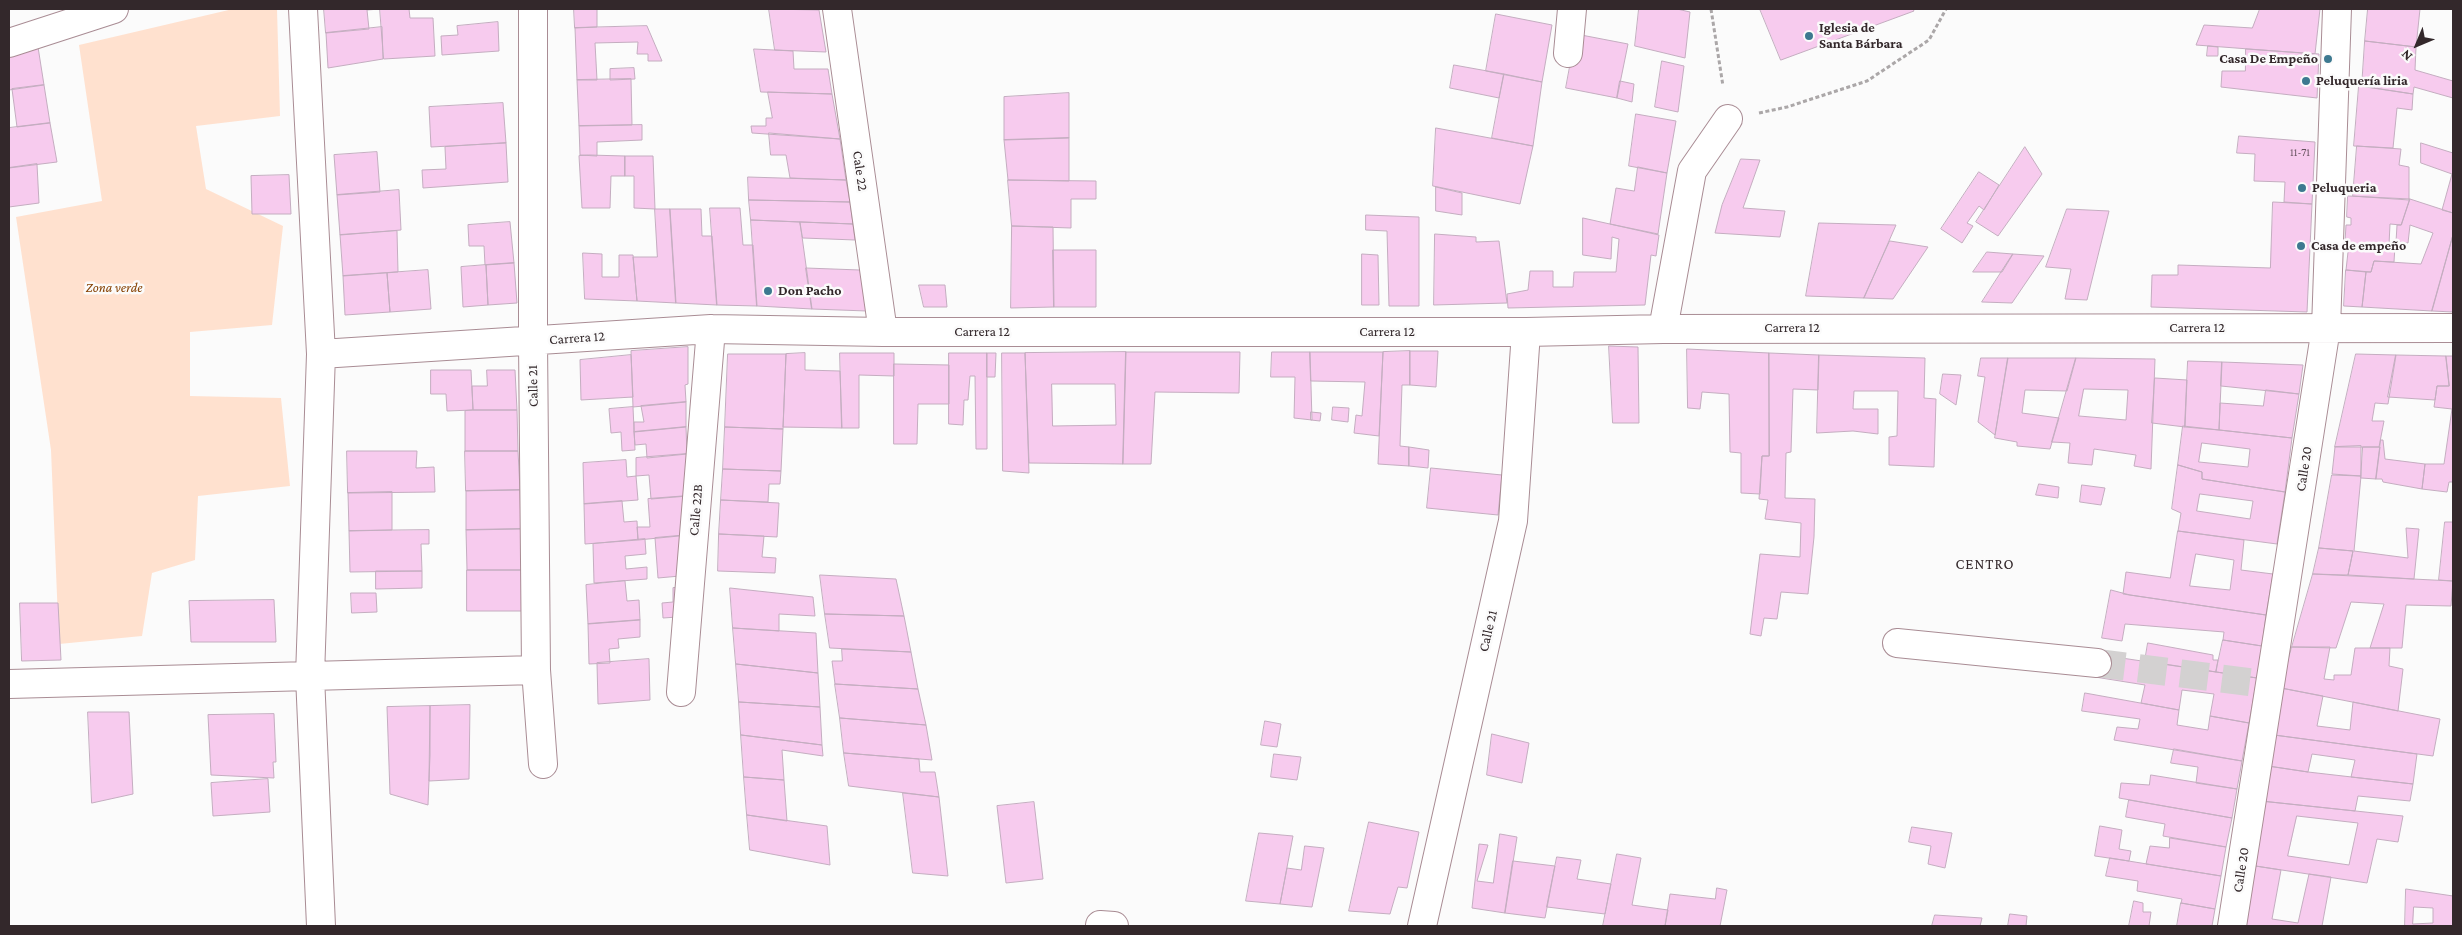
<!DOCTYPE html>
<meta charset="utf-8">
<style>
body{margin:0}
#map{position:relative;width:2462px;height:935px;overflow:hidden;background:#fbfbfb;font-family:"Crimson Pro",serif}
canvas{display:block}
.frame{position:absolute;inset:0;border:10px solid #33282b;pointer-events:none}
.north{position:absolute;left:2392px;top:20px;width:50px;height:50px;-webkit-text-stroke:4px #fbfbfb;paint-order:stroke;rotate:225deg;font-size:14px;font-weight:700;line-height:20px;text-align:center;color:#33282b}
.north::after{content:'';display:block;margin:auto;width:18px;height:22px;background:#33282b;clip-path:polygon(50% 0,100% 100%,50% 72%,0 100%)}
</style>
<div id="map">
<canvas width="2462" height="935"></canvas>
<div class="frame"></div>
<div class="north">N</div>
</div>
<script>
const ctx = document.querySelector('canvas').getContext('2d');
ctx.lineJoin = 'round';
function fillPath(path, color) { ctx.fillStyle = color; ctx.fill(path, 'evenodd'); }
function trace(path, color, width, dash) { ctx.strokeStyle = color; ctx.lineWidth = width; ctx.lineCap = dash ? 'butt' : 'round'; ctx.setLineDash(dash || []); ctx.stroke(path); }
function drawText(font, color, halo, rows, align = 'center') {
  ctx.font = font + ' "Crimson Pro",serif'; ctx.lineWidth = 5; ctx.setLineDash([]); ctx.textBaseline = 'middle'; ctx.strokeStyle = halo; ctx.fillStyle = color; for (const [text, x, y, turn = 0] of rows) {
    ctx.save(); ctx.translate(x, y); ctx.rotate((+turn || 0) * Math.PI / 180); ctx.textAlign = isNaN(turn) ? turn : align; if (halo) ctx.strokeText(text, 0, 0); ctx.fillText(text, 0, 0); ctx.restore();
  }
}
const green = new Path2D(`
 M233,9H277L280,116L196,126L206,189L283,226L272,325L190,332V396L281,398L290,486L198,496L195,560L152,573L142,636L59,644L51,450L16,217L102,201L79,45Z`);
const building = new Path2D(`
 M324,9H380L367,10L369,29L326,33Z
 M380,9H409L410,18H433L435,56L384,59Z
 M574,9H597V27L575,28Z
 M769,9L819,10L826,52L775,50Z
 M1639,9H1677L1690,12L1685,58L1635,46Z
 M1760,9H1913L1914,11L1781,60Z
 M2260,9H2320L2315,54L2196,45L2204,25L2252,28Z
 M2368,9H2420L2416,47L2365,41Z
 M1496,14L1552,25L1542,82L1486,71Z
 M498,22L499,51L442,55L441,36L458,35L457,26Z
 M647,26L662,61H648V54H637L638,42L595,43L597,80H577L575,28Z
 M382,27L383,59L328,68L326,33Z
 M1576,34L1628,44L1617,98L1566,88Z
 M2365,41L2416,47L2415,70L2453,81V98L2414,87L2413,94L2362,86Z
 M2208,46L2218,47V56H2207Z
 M38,47L44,85L9,90V51Z
 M754,49L793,51L794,69H828L832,94L761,92Z
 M2246,49L2319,54L2317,98L2221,87L2222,71H2245Z
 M1662,61L1684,66L1678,112L1655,107Z
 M1454,65L1504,74L1499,98L1450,88Z
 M634,68L635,79L610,80V69Z
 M1504,74L1542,82L1533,146L1492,138Z
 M631,79L632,125L579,126L577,80Z
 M1620,81L1634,84L1632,102L1617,98Z
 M44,85L50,123L17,127L12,89Z
 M2359,86L2413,94L2412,110L2397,108L2393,148L2354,146Z
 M768,92L832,94L840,139L752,133L751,126H766V118H772Z
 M1069,93V138L1004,140V97Z
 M503,103L506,143L431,147L429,107Z
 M1636,114L1676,121L1667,173L1629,166Z
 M50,123L57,162L9,168V128Z
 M642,125V140L597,142V156L580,155L579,126Z
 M1436,128L1533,146L1520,204L1433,186Z
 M769,133L840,139L846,180L790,178L786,155H771Z
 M2239,136L2315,142L2312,204L2284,202L2285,182L2254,181L2255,154L2237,153Z
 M1069,138V181L1008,180L1004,140Z
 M506,143L508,182L423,188L422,170L446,169L445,147Z
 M2421,143L2453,153V213L2442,210L2452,174L2421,163Z
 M2357,146L2401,149L2399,165L2409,167V200L2353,196Z
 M2025,147L2042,174L1998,236L1976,222Z
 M377,152L380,192L337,195L334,155Z
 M589,155L625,156V176H611L610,208H582L579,156Z
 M625,156H653L655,209L634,208V176H625Z
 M1741,159L1760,160L1743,208L1785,211L1780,237L1715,233L1722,205Z
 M37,164L39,203L9,207V168Z
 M1638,167L1667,173L1658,234L1610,224L1616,188L1634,191Z
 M1979,172L1999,185L1984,210L1979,206L1967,223L1973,226L1962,243L1941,229Z
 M289,175L291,214H252L251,176Z
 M748,177L846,180L850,202L749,200Z
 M1008,180L1096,181V199H1071V228L1012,226Z
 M1436,187L1462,193V215L1436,211Z
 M399,190L401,230L340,235L337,195Z
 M2348,196L2410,199L2401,225L2390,224L2389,245L2395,246L2394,262L2374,261L2371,272L2346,270L2349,243L2345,242L2346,225H2351V218L2347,217Z
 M2410,199L2453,213V235L2432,311L2362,307L2366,272H2371L2374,261L2421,264L2433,233L2410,225L2408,243L2396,242L2397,225H2401Z
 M749,200L850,202L853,224L751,220Z
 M2273,202L2312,204L2307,312L2151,307L2152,275H2178V265L2270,268Z
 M710,208H740L743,245H753L757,306L717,305Z
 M655,209H670L676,303L637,301L633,257H657Z
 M670,209H701L702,236H712L717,305L676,303Z
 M2067,209L2109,211L2087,300L2065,299L2071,269L2046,267Z
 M1366,215L1419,217V306H1389L1387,231L1366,230Z
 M1583,218L1659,235L1656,256L1651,255L1645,305L1508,308L1507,294L1528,290L1530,271H1553V287H1573L1574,272H1616L1619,239L1612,237L1611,259L1583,255Z
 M751,220L800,222L812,309L757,306Z
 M510,222L514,263L485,265L484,246H469L468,225Z
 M800,222L853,224L855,240L803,238Z
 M1819,223L1896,225L1864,298L1806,296Z
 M1012,226L1053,227L1054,307L1011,308Z
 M397,231L398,272L343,276L340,235Z
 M1435,234L1476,237V242L1499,241L1507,303L1434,305Z
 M2453,235V312L2432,311Z
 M1890,241L1928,247L1893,299L1864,298Z
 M1053,250H1096V307H1054Z
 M1987,252L2013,254L2002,272H1973Z
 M583,253L602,254V277H619V255H633L637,301L585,299Z
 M1362,254L1378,255L1379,305H1362Z
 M2013,254L2044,256L2012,303L1982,302Z
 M514,263L517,303L488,305L486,265Z
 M486,265L488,305L463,307L461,267Z
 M806,268L860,270L867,311L812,309Z
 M428,270L431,309L390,312L387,273Z
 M2346,270L2366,272L2362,307L2344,306Z
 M387,273L390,312L345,315L343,276Z
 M919,285H945L947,307H924Z
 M1609,346L1638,347L1639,423H1613Z
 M688,347V384L685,385L686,402L633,407L631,351Z
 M1687,349L1769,353V456H1762L1760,494L1741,493V453L1730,452L1729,394L1702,392L1700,409L1688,408Z
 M1410,351V385H1402L1400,446L1409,447V466L1378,464L1383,352Z
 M1410,351H1438L1436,387L1410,385Z
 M1126,352L1123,464L1029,463L1025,353ZM1052,384H1115L1116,425L1053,426Z
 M1126,352H1240L1239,393L1155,392L1151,464H1123Z
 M1272,352H1310L1312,420L1294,418L1295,377H1271Z
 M1310,352H1383L1379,436L1354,433L1356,415L1362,416L1365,382L1311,381Z
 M805,353V370L840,371L842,428L783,427L786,354Z
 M840,353H894V376L859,375V428H842Z
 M949,353H987V449H976L975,376H970L968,400H964L963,425L949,424Z
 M987,353H996L995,377H987Z
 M1002,353H1025L1029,473L1003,471Z
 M1769,353L1819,355L1818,390L1793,389L1791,452L1786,453L1785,498L1815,499L1814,537L1808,594L1781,592L1777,619L1764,618L1761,636L1750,634L1760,554L1800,557L1801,523L1765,519L1768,500L1759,499L1762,456H1769Z
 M728,354H786L783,429L725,427Z
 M2356,354L2396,355L2388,404L2375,403L2372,421H2384L2379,447H2335Z
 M631,355L633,397L581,400L580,360Z
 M1819,355L1925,358L1924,398L1936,399L1934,467L1889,465V437L1897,436L1898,391H1854L1853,409H1878V434L1853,431L1817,433Z
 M2396,355L2446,356L2449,386H2437L2435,400L2388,397Z
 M2446,356H2453V482H2449L2447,492L2422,489L2425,464H2444L2452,409L2434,407L2437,386H2449Z
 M1981,358H2008L1995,435L1978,422L1985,377L1978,376Z
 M2008,358H2076L2067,391L2025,390L2022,413L2059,418L2050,449L2017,446V442L1995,438Z
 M2076,358L2155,359L2151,469L2134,466L2136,455L2094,449L2092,465L2068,463L2070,443L2052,442ZM2084,389L2128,390L2126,420L2079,416Z
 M2188,361L2222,362L2219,430L2185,427Z
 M2222,362L2303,365L2299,394L2221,386Z
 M894,364L949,365V404H918L917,444H894Z
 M431,370H471L473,410L447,411L446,394H431Z
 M487,370H515L517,410H473L472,386H487Z
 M1943,374L1961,375L1956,405L1940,394Z
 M2155,378L2187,380L2185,427L2152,423Z
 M2266,390L2299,394L2292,438L2219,430L2220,403L2263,406Z
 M686,402V427L634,432V422H644L641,406Z
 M633,407L635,450L622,451L621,432L611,433L609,409Z
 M1333,407L1349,408L1348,422L1332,420Z
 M473,410H517L518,451H465V411Z
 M1311,412L1321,413L1320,421L1311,420Z
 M2183,426L2292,438L2285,492L2202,479V472L2178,465ZM2202,443L2250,449L2248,467L2199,462Z
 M686,427L687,454L647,458L646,444L635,445L634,432Z
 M725,427L783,429L781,471L723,469Z
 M2381,440H2383L2385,459L2425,464L2422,489L2383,482L2382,479H2376Z
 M2361,446V476L2332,474L2335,447Z
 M1409,447L1429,450L1428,468L1409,466Z
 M2363,447H2380L2376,479L2361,478Z
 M347,451H417L416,468L434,467L435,492L348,493Z
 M465,451H518L520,490L466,491Z
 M687,454L688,496L651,499L649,475L636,476V458Z
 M626,460L627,477L636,476L638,500L584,504L583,463Z
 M2178,465L2202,472V479L2285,492L2277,544L2178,531L2181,513L2172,509ZM2200,494L2253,501L2250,519L2197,511Z
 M1431,468L1502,475L1498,515L1427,508Z
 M723,469L781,471L780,484H769L768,502L721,500Z
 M2332,475L2361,476L2354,551L2408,558L2406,528L2419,529L2414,579L2348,575L2353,551L2319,548Z
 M2039,484L2059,487L2058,498L2036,495Z
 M2082,485L2105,488L2101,505L2080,502Z
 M520,490L521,529L466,530V491Z
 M392,492V530L349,531L348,493Z
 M688,496L689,535L638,540L637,527H650L648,499Z
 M721,500L779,503L777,537L719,534Z
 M622,501L624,522L637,521L638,540L585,544L584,504Z
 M2445,522H2453V581L2439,580Z
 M521,529L522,570H467L466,530Z
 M429,530V544H421L422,571L350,572L349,531Z
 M2178,531L2244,540L2241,570L2273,574L2266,615L2123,594L2126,572L2170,578ZM2196,554L2234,560L2230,590L2190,586Z
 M719,534L764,536L762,557L776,558L775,573L718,571Z
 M689,535L691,575L658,578L655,538Z
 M645,539L646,554L625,556L626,569L647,567V579L594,583L593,544Z
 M2319,548L2353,551L2348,575L2313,574Z
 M467,570H522L523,611H467Z
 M376,571H422V588L376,589Z
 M2313,574L2453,581L2451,606L2406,605L2402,648H2370L2384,604L2351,602L2336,648L2292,647Z
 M820,575L896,579L904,616L825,614Z
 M625,581L627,601L639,600L640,620L588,624L586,585Z
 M691,587L692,616L663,618L662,603L673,602V588Z
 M730,588L813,597L815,616L779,614V631L733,628Z
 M2111,590L2130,595L2266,615L2262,646L2223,640L2224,632L2125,624L2122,641L2102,638Z
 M351,593H376L377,612L352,613Z
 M274,600L276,642H191L189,601Z
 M20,603H58L61,660L22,661Z
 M825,614L904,616L911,652L830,648Z
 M640,620V637L618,639L619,648L609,649L610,663L589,664L588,624Z
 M733,628L816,633L818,673L736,664Z
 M2223,640L2262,646L2257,678L2216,672Z
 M2148,643L2213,655V660H2218L2216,672L2145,661Z
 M2292,647H2330L2324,679L2334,680V675H2351L2355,648H2390L2389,666L2403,669L2398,711L2281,688Z
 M842,649L911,652L918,689L835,684L832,661H842Z
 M2108,656L2257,678L2249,723L2210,716L2214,694L2182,690L2179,710L2141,703L2145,685L2095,677L2097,663Z
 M649,659L650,700L598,704L597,663Z
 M736,664L818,673L820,707L739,702Z
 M835,684L918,689L926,725L840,718Z
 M2281,688L2323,696L2317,726L2350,730L2353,702L2440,719L2433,756L2274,735Z
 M2085,693L2179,710L2177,725L2208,730L2210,716L2249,723L2242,761L2114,740L2117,727L2138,729L2140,719L2082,711Z
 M739,702L820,707L822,745L741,735Z
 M470,705L469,779L429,781L430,706Z
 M430,706V755L428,805L390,794L387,707Z
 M88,712H129L133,794L92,803Z
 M274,714L276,762H273L274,778L211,775L208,715Z
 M840,718L926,725L932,760L844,753Z
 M1265,721L1281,724L1277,747L1261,745Z
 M1492,734L1529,743L1522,783L1487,775Z
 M741,735L822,745L823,756L782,750L784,780L744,777Z
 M2274,735L2417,754L2413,784L2351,777L2355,760L2312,754L2308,772L2268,766Z
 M2174,749L2242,761L2237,789L2196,783L2198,767L2171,763Z
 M844,753L919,759L920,772H935L939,797L849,786Z
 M1274,754L1301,757L1297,780L1271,777Z
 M2268,766L2308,772L2413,784L2410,801L2358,796L2355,811L2261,801Z
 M2151,775L2237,789L2232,818L2119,798L2121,783L2149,785Z
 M744,777L784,780L787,821L747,815Z
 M268,779L270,812L213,816L211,783Z
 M903,793L939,797L948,876L913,873Z
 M2129,800L2232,818L2226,847L2163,836L2165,824L2126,817Z
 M2261,801L2403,816L2398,842L2377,839L2367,883L2249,865ZM2297,816L2358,823L2349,865L2288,856Z
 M1034,802L1043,879L1006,883L997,806Z
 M747,815L827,826L830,865L750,850Z
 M1369,822L1419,832L1407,888L1398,887L1390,914L1349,911Z
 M2100,826L2122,830L2119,849L2131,851L2129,861L2095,856Z
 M1912,827L1952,833L1945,868L1928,864L1931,846L1909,842Z
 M1259,833L1293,836L1280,904L1246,901Z
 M1500,834L1517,837L1505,913L1472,908L1479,844L1488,845L1477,881L1493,883Z
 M2170,838L2226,847L2221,876L2146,864L2150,846L2169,848Z
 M1305,846L1324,848L1312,907L1280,904L1287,868L1301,870Z
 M1617,854L1641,858L1632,905L1668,910L1665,926H1603Z
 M1557,857L1581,860L1577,879L1611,884L1605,914L1547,907Z
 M2110,858L2221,876L2215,909L2181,903L2182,899L2137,891L2138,881L2106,876Z
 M1513,861L1555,866L1545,918L1505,913Z
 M2249,865L2281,870L2272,919L2298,923L2309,874L2331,877L2322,926H2238Z
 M1717,888L1727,890L1720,926H1665L1670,894L1715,899Z
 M2406,889L2453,896V926H2405ZM2414,907L2433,908V923L2413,924Z
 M2134,901L2143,903V912H2151L2149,926H2129Z
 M2181,903L2215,909L2212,926H2177Z
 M2010,914L2027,916L2026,926H2008Z
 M1935,915L1982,918L1980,926H1932Z`);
const minorTunnel = new Path2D(`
 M2097,663L2256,683`);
const path = new Path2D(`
 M1711,9L1723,86
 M1759,113L1787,107L1867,81L1929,40L1946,9`);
const minor = new Path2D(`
 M303,9L321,354L310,676L321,926
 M533,9V341L536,670L543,764
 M837,9L883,332
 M9,43L114,9
 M1568,53L1572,9
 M1663,329L1692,171L1728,119
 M321,354L711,329L883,332H1526L1663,329L2453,328
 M1897,643L2097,663
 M9,684L536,670
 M681,692L711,329
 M1100,925L1114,926
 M1422,926L1513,521L1526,332
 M2232,926L2326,328L2337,9`);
const markers = [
 [1809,36,5,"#3d7990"],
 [2328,59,5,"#3d7990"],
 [2306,81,5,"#3d7990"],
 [2302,188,5,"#3d7990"],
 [2301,246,5,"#3d7990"],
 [768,291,5,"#3d7990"]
];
const numberNames = [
 ["11-71",2300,153]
];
const poiNames = [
 ["Iglesia de",1819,28],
 ["Santa Bárbara",1819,44],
 ["Casa De Empeño",2318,59,"right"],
 ["Peluquería liria",2316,81],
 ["Peluqueria",2312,188],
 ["Casa de empeño",2311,246],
 ["Don Pacho",778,291]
];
const streetNames = [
 ["Cale 22",860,171,82],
 ["Carrera 12",1792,328],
 ["Carrera 12",2197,328],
 ["Carrera 12",982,332],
 ["Carrera 12",1387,332],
 ["Carrera 12",577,338,-4],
 ["Calle 21",533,386,-91],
 ["Calle 20",2304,469,-81],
 ["Calle 22B",696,510,-85],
 ["Calle 21",1488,631,-77],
 ["Calle 20",2241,870,-81]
];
const parkNames = [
 ["Zona verde",114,288]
];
const neighbourhoodNames = [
 ["CENTRO",1985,564]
];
fillPath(green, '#ffe1cf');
fillPath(building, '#f7cbee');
trace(building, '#c4adc0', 1);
trace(minorTunnel, '#d3d1d1', 28, [28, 14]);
trace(minor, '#a98c94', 30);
trace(path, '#aba7a8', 3, [4, 2.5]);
trace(minor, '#fff', 28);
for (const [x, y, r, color] of markers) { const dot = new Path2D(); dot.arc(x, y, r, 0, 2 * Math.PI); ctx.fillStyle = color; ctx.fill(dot); trace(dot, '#fbfbfb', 2); }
drawText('11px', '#64515c', null, numberNames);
drawText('bold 14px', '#33282b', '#fbfbfb', poiNames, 'left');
drawText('14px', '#33282b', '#fbfbfb', streetNames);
drawText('italic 14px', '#864102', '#fbfbfb', parkNames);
ctx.letterSpacing = '1px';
drawText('15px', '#33282b', '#fbfbfb', neighbourhoodNames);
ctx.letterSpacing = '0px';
</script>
